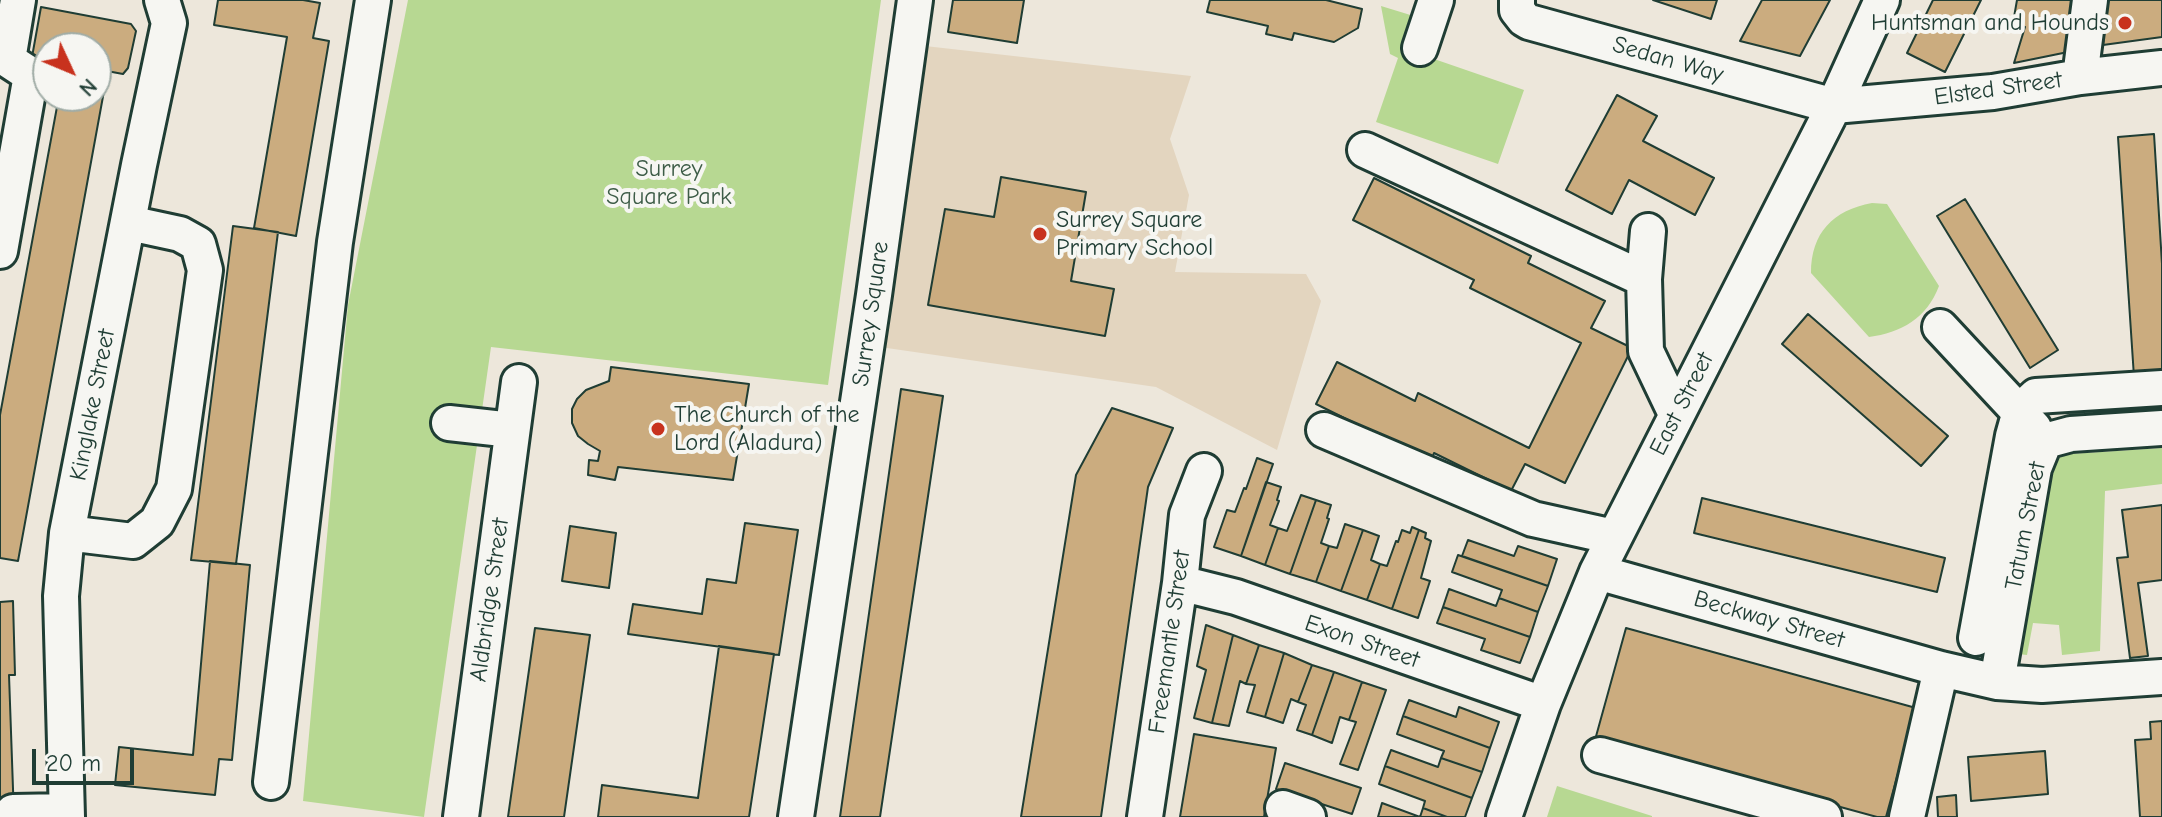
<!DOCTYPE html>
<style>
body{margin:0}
#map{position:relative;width:2162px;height:817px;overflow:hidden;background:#ede7db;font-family:"Comic Neue",sans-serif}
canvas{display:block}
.north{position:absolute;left:32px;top:32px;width:80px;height:80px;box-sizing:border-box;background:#f6f6f2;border:2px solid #a0aca6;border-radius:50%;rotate:134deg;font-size:22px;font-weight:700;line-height:32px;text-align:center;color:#1f3d34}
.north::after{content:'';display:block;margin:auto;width:28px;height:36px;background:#c8321e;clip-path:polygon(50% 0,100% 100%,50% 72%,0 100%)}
.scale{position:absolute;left:32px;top:749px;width:102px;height:36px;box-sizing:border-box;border:4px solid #1f3d34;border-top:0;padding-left:10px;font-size:24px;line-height:28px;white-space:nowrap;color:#1f3d34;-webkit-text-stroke:6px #f6f6f2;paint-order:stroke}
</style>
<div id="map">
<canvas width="2162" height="817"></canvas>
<div class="north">N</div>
<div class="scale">20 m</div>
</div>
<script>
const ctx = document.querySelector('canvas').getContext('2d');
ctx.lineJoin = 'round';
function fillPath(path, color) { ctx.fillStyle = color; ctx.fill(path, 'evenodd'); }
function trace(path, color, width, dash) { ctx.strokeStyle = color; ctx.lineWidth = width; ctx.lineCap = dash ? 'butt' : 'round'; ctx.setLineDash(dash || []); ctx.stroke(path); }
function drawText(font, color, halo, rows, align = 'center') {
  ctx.font = font + ' "Comic Neue",sans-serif'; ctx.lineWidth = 8; ctx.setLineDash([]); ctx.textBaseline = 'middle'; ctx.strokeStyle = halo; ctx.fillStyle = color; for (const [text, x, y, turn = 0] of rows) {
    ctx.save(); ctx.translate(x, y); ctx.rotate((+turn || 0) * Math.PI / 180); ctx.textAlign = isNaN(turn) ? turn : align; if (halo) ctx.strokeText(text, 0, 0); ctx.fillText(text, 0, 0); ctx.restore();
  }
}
const built = new Path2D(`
 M925,46L1191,76L1170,139L1189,195L1175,272L1306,274L1321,301L1277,450L1156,387L880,347Z`);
const green = new Path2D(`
 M408,0H881L828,385L491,347L424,817L303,801L348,305Z
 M1381,6L1417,17L1408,50L1524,90L1498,164L1376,122L1398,58L1390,54Z
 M1872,203L1887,204L1939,286C1927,318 1901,333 1869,337L1811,273C1811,233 1833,210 1872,203Z
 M2162,448V484L2105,491L2100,651L2062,655L2059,625L2033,623L2027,655L2018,654L2054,455Z
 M1557,786L1652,816V817H1547Z`);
const building = new Path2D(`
 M218,0H303L320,3L313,38L329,41L296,236L254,228L287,37L214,25Z
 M953,0H1024L1017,43L948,32Z
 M1210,0H1326L1362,9L1358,28L1334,42L1294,33L1292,40L1266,34L1268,26L1207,12Z
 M1653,0H1717L1711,19Z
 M1762,0H1830L1800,56L1740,41Z
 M1933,0H1981L1945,72L1907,53Z
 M2017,0H2074L2068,52L2014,63L2025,27L2013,23Z
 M2108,0H2162V37L2103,45Z
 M41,7L131,24L136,31L128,68L123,74L96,69V48H48V60L32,57Z
 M96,90L104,91L18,561L0,558V415L59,96H96Z
 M1617,95L1657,116L1643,141L1714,178L1695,215L1629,180L1612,214L1566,190Z
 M2154,134L2162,264V375L2134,377L2118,137Z
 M1001,177L1086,192L1071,281L1114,289L1105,336L928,305L945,209L994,217Z
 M1374,178L1531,256L1528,263L1605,301L1591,328L1632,348L1565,483L1525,464L1511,491L1434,453L1431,461L1316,404L1337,362L1415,401L1418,393L1529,448L1581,343L1470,288L1474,280L1353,220Z
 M1965,199L2058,350L2030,368L1937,216Z
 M233,226L278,232L236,564L191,560Z
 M1808,314L1948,436L1921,466L1782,344Z
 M611,367L749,384L733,480L618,467L615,480L588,475L589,460L598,461L600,451L588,444L578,436L572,423V409L577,399L586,390L609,381Z
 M901,389L943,396L880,817H840Z
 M1112,408L1173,428L1148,487L1101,817H1021L1076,475Z
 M1257,458L1273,464L1241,556L1214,547L1227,510L1235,512L1244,488L1246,489Z
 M1266,482L1281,487L1277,500L1279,501L1270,525L1278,528L1265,565L1241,556Z
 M1301,495L1316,500L1290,574L1265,565L1278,528L1287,531Z
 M1702,498L1945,558L1937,592L1694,533Z
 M1316,500L1331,505L1327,518L1329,519L1321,543L1329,546L1316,582L1290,574Z
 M2162,505V580L2138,583L2148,656L2130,658L2117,558L2128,557L2122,510Z
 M745,523L798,530L779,655L628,634L633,604L702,614L707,579L736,583Z
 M1345,524L1363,530L1341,591L1316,582L1329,546L1337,548Z
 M570,526L616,533L609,588L562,581Z
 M1412,527L1419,530L1392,609L1367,600L1380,564L1387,566L1396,541L1398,542L1402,530L1410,533Z
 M1363,530L1379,536L1371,560L1380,564L1367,600L1341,591Z
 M1419,530L1426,533L1425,538L1431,541L1421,578L1430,581L1418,618L1392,609Z
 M1468,540L1514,556L1518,546L1557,559L1548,586L1462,556Z
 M1458,555L1548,586L1538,612L1499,598L1502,590L1452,572Z
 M210,561L250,565L232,760L219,759L215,795L115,785L119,747L193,755Z
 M1449,589L1496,606L1499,598L1538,612L1530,637L1443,607Z
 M13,601L15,675H9L14,817H0V602Z
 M1443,607L1530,637L1520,663L1481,650L1485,639L1437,623Z
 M1206,625L1233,635L1212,723L1194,718L1206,670L1197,666Z
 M535,628L590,635L564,817H508Z
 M1626,628L1916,708L1886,817H1877L1595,740Z
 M1233,635L1259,645L1246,684L1240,681L1229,726L1212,723Z
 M1259,645L1284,653L1265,717L1247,712L1255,685L1246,684Z
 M719,646L774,654L749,817H598L602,785L698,798Z
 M1284,653L1312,665L1298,702L1291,699L1283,723L1265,717Z
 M1312,665L1334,672L1312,735L1297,730L1306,705L1298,702Z
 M1334,672L1362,682L1349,720L1340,717L1332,743L1312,735Z
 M1362,682L1386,690L1358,770L1340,764L1356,722L1349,720Z
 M1409,700L1456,717L1459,707L1499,722L1490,748L1403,716Z
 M1403,716L1490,748L1482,772L1441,758L1444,751L1397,734Z
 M2162,721V817H2140L2135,740L2151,739L2150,722Z
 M1194,734L1276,748L1264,817H1180Z
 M1391,750L1438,767L1441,758L1482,772L1472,798L1385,766Z
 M2045,751L2048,794L1971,801L1968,757Z
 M1285,763L1361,788L1352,814L1276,789Z
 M1385,766L1472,798L1465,817H1447L1423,808L1425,801L1379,784Z
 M1956,795L1957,817H1938L1937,797Z
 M1382,803L1420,817L1423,808L1447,817H1378Z`);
const minor = new Path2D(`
 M1517,0V10L1524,19L1529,22L1834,106L1993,92L2080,77L2162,68
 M1420,48L1436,0
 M2080,77L2090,0
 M1365,150L1644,279L1646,351L1676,414
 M0,251L31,75L8,60L18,0
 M1644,279L1648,231
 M1940,327L2034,428
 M449,423L512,430
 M1324,430L1533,519L1614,537
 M67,533L133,541L157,522L174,489L205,270L198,244L180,234L129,223
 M1597,572L1941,669L1997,682L2042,685L2162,677
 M1180,583L1236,597L1543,704
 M1976,638L2013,436L2020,411L2036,396L2162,388
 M1997,682L2034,468L2045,441L2071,434L2162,428
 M1600,755L1824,817
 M271,782L335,242L373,0
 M1283,808L1308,817
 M13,812L66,811
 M67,817L61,596L67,533L139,165L169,23L162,0
 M461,817L519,382
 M796,817L874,295L915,0
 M1145,817L1180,583L1187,515L1204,471
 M1504,817L1543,704L1597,572L1834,106L1882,0
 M1907,817L1941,669`);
const markers = [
 [2125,23,8,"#c8321e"],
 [1040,234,8,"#c8321e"],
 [658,429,8,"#c8321e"]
];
const poiNames = [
 ["Huntsman and Hounds",2109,23,"right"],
 ["Surrey Square",1056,220],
 ["Primary School",1056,248],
 ["The Church of the",674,415],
 ["Lord (Aladura)",674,443]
];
const streetNames = [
 ["Sedan Way",1668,60,16],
 ["Elsted Street",1998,89,-8],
 ["Surrey Square",871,314,-82],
 ["East Street",1682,404,-63],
 ["Kinglake Street",93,405,-79],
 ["Tatum Street",2026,526,-79],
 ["Aldbridge Street",490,600,-82],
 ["Beckway Street",1769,620,16],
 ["Freemantle Street",1170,642,-82],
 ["Exon Street",1362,642,19]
];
const parkNames = [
 ["Surrey",669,169],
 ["Square Park",669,197]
];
fillPath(built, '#e3d5bf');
fillPath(green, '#b7d892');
fillPath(building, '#cbac7f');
trace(building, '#1f3d34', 2);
trace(minor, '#1f3d34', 40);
trace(minor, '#f6f6f2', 34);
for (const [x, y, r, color] of markers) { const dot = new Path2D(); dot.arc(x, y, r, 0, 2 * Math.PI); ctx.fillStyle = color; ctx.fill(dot); trace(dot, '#f6f6f2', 3); }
drawText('24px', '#1f3d34', '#f6f6f2', poiNames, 'left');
drawText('24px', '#1f3d34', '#f6f6f2', streetNames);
drawText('24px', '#3d5c47', '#f6f6f2', parkNames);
</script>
